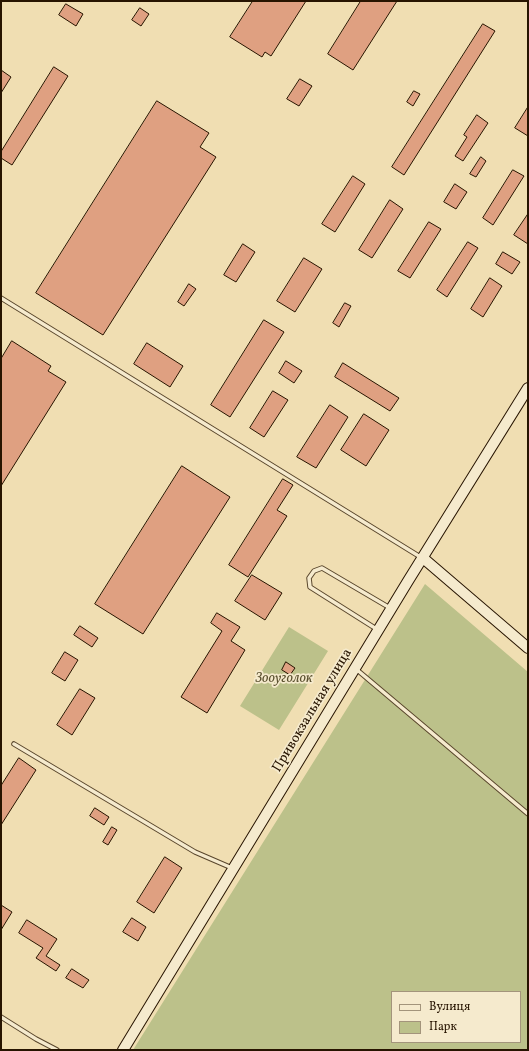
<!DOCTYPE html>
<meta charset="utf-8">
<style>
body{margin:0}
#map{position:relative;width:529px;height:1051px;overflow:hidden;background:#f0deb2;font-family:Vollkorn,serif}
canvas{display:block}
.frame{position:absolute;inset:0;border:2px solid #271400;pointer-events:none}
.legend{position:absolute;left:391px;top:991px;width:130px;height:52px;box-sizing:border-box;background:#f5eacd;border:1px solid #a3947b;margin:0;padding:5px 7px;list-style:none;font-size:12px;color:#271400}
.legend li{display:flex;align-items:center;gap:8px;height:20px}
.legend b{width:20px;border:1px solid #a3947b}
</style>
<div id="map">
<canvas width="529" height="1051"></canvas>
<div class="frame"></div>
<ul class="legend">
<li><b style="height:5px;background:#f5eacd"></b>Вулиця</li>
<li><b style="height:11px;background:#bcc18a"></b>Парк</li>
</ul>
</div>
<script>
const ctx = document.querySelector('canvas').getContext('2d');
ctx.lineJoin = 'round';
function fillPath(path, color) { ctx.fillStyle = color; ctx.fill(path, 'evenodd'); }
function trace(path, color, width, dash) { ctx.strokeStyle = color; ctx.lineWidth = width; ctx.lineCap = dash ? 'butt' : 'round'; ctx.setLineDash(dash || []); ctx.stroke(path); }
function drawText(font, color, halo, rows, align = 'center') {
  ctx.font = font + ' Vollkorn,serif'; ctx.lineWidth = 3.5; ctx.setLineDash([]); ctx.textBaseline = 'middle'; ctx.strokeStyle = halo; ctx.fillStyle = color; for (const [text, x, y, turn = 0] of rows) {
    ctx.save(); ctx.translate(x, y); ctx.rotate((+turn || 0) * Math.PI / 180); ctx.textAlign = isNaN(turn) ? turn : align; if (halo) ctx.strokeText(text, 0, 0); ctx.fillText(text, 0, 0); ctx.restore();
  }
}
const green = new Path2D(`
 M425,584L528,672V1050H133ZM392,992H520V1042H392Z
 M289,627L328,651L279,730L240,706Z`);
const building = new Path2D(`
 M253,1H306L271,56L265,52L262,57L230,37Z
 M361,1H397L353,70L328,54Z
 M66,4L83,14L76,26L59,15Z
 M140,8L149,14L141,26L132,20Z
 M483,24L495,31L404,175L392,167Z
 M54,67L68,76L12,165L1,158V152Z
 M1,70L11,77L1,93Z
 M300,79L312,86L299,106L287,99Z
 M414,91L420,94L413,106L407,102Z
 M157,101L209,133L200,147L216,157L103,335L36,293Z
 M528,107V136L515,128Z
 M477,115L488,123L463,161L455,156L467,137L464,135Z
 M481,157L486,161L476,177L470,174Z
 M513,170L524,176L493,225L483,218Z
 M353,176L365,184L335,232L322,224Z
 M455,184L467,192L456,209L444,202Z
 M390,200L403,209L372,258L359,250Z
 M528,214V244L514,235Z
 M429,222L441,229L410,278L398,271Z
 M468,242L478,248L447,297L437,290Z
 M243,244L255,252L236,282L224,275Z
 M503,252L520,262L512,274L496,264Z
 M304,258L322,269L295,312L277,301Z
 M490,278L502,286L483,317L471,309Z
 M189,284L196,289L184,306L178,302Z
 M345,303L351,306L339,327L333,323Z
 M264,320L284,332L230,417L211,405Z
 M12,341L51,366L48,371L66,382L1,486V359Z
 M147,343L183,366L170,387L134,364Z
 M286,361L302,371L294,383L279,373Z
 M343,363L399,398L390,411L335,377Z
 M273,391L288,400L264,437L250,428Z
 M330,405L348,417L316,468L297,457Z
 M364,414L389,430L366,466L341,450Z
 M182,466L230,497L143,634L95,604Z
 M283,479L293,485L277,510L287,516L248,577L229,565Z
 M252,575L282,593L265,620L235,601Z
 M217,613L240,627L231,641L245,650L207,713L181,697L222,631L211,623Z
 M80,626L98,638L92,647L74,635Z
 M65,652L78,660L65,681L52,673Z
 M286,662L295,668L290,675L282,670Z
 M80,689L95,698L72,735L57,725Z
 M19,758L36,770L1,825V786Z
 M95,808L109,817L104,825L90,816Z
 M112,827L117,830L108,845L103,842Z
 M165,857L182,868L154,913L137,902Z
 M1,905L12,912L1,930Z
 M132,918L146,927L138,941L123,932Z
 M27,920L57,939L46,956L60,965L56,971L36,958L43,948L19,933Z
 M72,969L89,980L83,988L66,978Z`);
const lane = new Path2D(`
 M1,298L422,558
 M378,630L310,587L309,578L314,571L322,568L390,608
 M356,669L528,814
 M14,744L195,852L232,868
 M1,1017L36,1039L57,1050`);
const secondary = new Path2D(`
 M423,558L528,648
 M123,1050L408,581L528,388`);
const parkNames = [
 ["Зооуголок",284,679]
];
const streetNames = [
 ["Привокзальная улица",313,711,-59]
];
fillPath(green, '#bcc18a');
fillPath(building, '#dfa081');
trace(building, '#271400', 1);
trace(lane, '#59462c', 5.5);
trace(secondary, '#271400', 12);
trace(lane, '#f5eacd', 3.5);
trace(secondary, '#f5eacd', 10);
drawText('italic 14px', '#5b5130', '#f5eacd', parkNames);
drawText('14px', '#271400', '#f5eacd', streetNames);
</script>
